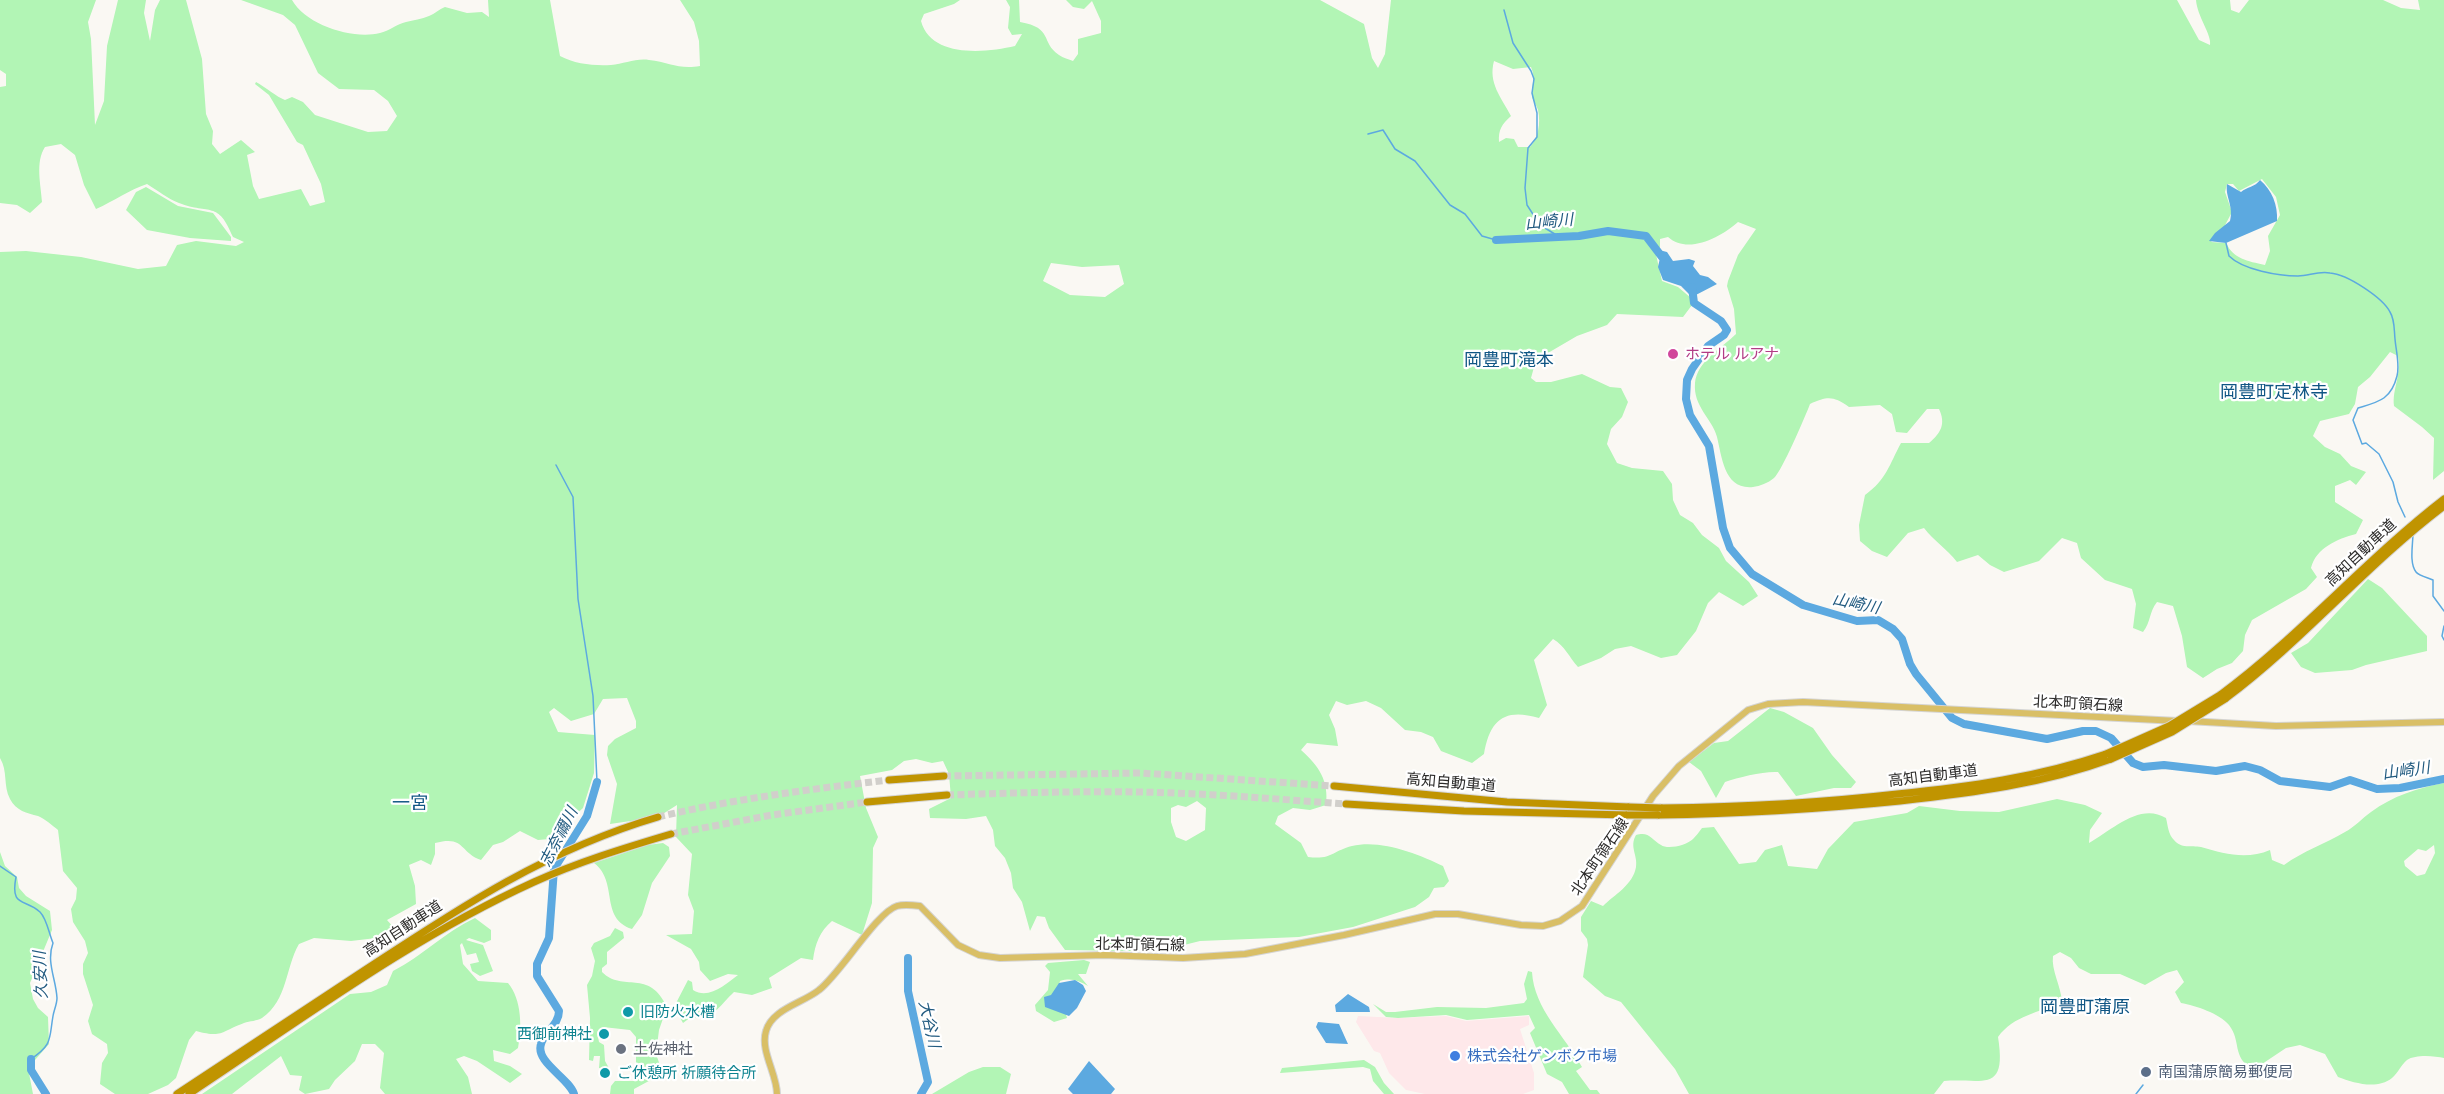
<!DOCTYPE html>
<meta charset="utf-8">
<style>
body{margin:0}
canvas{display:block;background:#faf8f3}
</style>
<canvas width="2444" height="1094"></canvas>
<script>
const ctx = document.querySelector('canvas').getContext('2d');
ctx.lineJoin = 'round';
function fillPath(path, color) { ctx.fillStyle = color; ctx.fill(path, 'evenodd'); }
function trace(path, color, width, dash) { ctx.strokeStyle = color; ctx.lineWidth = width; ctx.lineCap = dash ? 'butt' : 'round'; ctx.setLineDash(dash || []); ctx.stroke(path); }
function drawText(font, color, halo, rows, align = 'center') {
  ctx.font = font + ' Inter,"Noto Sans JP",sans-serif'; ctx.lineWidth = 4.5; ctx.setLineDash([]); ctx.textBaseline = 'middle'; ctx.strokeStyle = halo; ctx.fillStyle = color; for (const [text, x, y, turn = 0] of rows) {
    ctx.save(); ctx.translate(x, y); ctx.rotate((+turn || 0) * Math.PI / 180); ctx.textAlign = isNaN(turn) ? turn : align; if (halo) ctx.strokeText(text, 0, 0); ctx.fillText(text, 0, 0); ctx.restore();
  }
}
const commercial = new Path2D(`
 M1358,1016L1398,1018L1446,1016L1466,1021L1529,1016V1025L1520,1029L1534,1073V1090L1523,1094H1425L1406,1090L1389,1073L1380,1053L1374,1051L1356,1022Z`);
const green = new Path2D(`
 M0,0H96L88,22L91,39L95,125L104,101L107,46L118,0H146L144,13L150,41L155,10L160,0H186L202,59L206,114L213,131L212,144L220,154L241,140L255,152L247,155L253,186L259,199L301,189L310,206L325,202L321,184L303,145L297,142L269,95L255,84L256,82C265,87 277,97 285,100L292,97L303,102L315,115L368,132L387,131L397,116L388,101L374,90L339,89L318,73L295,25L283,15L241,0H292C306,25 353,40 380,33C389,31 397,24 406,22C413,20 422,19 429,16C435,14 439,9 445,7L467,13L482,12L489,17L488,0H550L560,56C575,64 594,66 611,65C624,64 636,58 649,60C669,62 679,70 700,66L699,41L694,22L680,0H960L954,4L924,14L921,21C931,58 985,53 1015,46L1022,34L1012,35L1008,28L1010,7L1006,0H1019L1020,22C1054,28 1040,42 1059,55C1063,58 1069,59 1073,61L1078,54V39L1101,33V21L1092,1L1084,9L1073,7L1066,0H1320L1364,24L1372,58L1378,68L1385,54L1391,0H2177L2199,40L2210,45C2212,35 2197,16 2196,0H2230L2231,10L2239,13L2249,0H2383L2401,8L2420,10L2418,0H2444V471L2433,480L2434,438L2422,427L2394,406C2392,389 2402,374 2398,356L2390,352L2370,377L2358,387L2355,404L2349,414L2320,421L2313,436L2325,447L2340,454L2351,466L2366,472L2356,485L2350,480L2335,486V502L2363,520L2356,534C2337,539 2316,548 2311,568L2317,577L2306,589L2252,620L2245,635L2243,651L2232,663L2217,669L2203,678L2187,667L2182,636L2173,606L2157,602C2149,612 2151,622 2143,632L2133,628L2136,604L2132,589L2105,580L2081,558L2077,543L2062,538L2039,561L2004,572L1990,565L1978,555L1957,562C1947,549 1934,541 1924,528L1908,533L1887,557L1872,551L1860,541L1859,525L1865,495C1887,479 1889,465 1901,443H1929C1941,433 1946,424 1939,409H1927L1907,433L1896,432L1892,414L1880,405L1849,407C1833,396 1828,396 1810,404C1805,417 1782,471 1774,478C1768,483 1760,486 1753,487C1724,490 1722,457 1717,437C1712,418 1693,407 1695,383C1697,361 1722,348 1736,334L1734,309L1727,286L1728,281L1738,255L1756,229L1738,222C1721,237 1688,255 1668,237L1660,239V247L1655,250L1662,281L1678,287L1691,298L1692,305L1683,317L1617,314L1607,325L1577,336L1536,360L1531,378L1536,382H1551L1582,374L1610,387L1621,388L1628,402L1622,417L1611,429L1607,444L1617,463L1632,468L1663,471L1672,484L1673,500L1680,515L1693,523L1702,535L1719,548L1726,561L1749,582L1758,596L1743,606L1719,592L1708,603L1696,631L1677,655L1661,658L1631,646L1615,649L1601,658L1578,667C1569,657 1565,646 1553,639L1534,660L1547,705L1539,718C1505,708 1490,719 1484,754L1472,763L1441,751L1433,737L1421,732L1405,730L1381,708L1366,701L1347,705L1336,701L1329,715L1335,729L1338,746L1307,743L1301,750C1319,766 1329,781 1326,805L1310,810L1293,808L1278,816L1275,824L1301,843L1308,857C1332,860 1332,851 1352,846C1381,839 1418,854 1443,866L1449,881L1444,887L1434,888L1429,897L1415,907L1353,927L1299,937L1200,941L1184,945L1171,937L1138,944L1130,951L1065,950L1049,928L1045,917L1037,916L1030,931L1022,902L1013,888L1011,873L1005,858L995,846L993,830L986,816L966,819L930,818L929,809L951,798L949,774L943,761L932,763L916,759L904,761L892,770L860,776L866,808L878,837L873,848L872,903L862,935L832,921C820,931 815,944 813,960L801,958L769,978L772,988L752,995L734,992C720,1005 711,1023 691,1017L683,1023L674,1007L688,980L692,982L693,990C709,1000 726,984 738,975L728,974L710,981L700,970L699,962L691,949L666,935L692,934L694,911L688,895L692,854L676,837L677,805L658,817L610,824L617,784L607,755L608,746L615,739L636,728V721L627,698L603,699L594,714L571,721L554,708L549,712L558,732L595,735L594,773L583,808L549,839L538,840L520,831L503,842L493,845L481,860C459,852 465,835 435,843V854L431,865L421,860L409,865L415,886L416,904L387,920L395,929L393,936L351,941L314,938L299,944C285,968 288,1000 262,1018C257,1021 250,1021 244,1023C220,1032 223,1038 196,1031L189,1040L176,1078L168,1085L148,1094H115L100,1084L102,1063L108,1053L107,1044L92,1034L88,1021L93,1005L83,974V964L88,953L85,941L73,922L71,909L76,899L77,888L63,871L58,830C52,825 45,819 38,816C27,813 16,811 10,799C3,786 8,771 0,758V252L26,251L81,257L138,269L166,266L177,245L196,241L236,246L244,242L233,237C218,200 210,215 179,203C168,199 157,190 147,184C129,190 114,201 96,209L84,185L75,155L61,144L45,147C35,162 41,185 42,202L30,213L17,205L0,203V87L6,86V74L0,70ZM1494,61L1513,69L1531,67C1536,78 1531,86 1532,97C1533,101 1537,106 1538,110C1541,124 1538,138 1530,147H1518L1514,139L1506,138L1499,142C1498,130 1502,124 1511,116C1501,97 1488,83 1494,61ZM2262,179L2276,197L2280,215L2268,236L2270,251L2265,265C2247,261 2234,259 2226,243L2211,242L2223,229L2232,212L2225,192L2227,184H2233L2239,191ZM1051,263L1082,267L1119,265L1124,284L1105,297L1070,295L1043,281ZM1197,801L1206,808L1205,830L1186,841L1176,837L1171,822V808L1178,805L1186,807Z
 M146,187L178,206L213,213L231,237V241L190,238L147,230L126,210L136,192Z
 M2368,579L2382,588L2427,636V651L2366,665L2352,670L2315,673L2301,667L2291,653L2308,643Z
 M1770,708L1784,712L1813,728L1832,755L1856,782L1851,788H1834L1796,796L1778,772C1764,771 1739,777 1725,782L1716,798L1701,771L1689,762L1714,743L1728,741Z
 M2444,783V1058C2435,1056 2416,1054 2407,1060C2401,1065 2398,1073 2392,1078C2377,1090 2354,1083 2338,1077L2325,1054L2300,1045L2286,1048L2253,1070C2231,1056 2242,1042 2229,1025C2219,1013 2196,1006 2181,1003L2175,992L2184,982L2177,970L2166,973L2145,985L2120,974H2091L2079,968L2071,958L2060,952L2053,956C2051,970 2061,986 2062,1002C2039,1013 2014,1015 1998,1037C2007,1094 1983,1078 1944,1081L1934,1094H1689L1675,1069L1621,1002L1605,996L1583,977L1588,945L1587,939L1581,931V917L1591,901L1603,906C1614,895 1633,885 1636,867C1638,855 1629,847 1636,835C1649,831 1651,839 1661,845C1668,850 1687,845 1693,839C1696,836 1699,832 1702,828L1714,827L1739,864L1756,862L1765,850L1782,845L1788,866L1817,869L1828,849L1854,822L1907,813L1919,806L1960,811L1999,812L2057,799L2085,805L2102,813L2090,830L2089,843C2112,830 2140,802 2166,818C2168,826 2168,834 2174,840C2181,849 2191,845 2201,847C2224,854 2247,860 2270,850L2272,860L2284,865C2303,851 2325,844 2345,832C2355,827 2362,818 2371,812C2393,796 2417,788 2444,783ZM2434,845L2435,853L2425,874L2417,876L2405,866L2404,861L2418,849L2426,851Z
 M663,843L669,847L670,856L652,883L642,915L632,929C599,918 619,882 594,863L648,845Z
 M0,852L5,866L17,877L19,888L26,896L50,911L52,930L30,983L33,999L38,1008L48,1017L49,1044L28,1068L33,1094H0Z
 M475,918L491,930V940L484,943L469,938L466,940L483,945L493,971L480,976L472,971L470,964L479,962L476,953L467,955L462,943L460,945L463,964L478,981L508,983C522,1000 522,1028 518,1048L510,1054L493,1050L494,1061L510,1066L522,1074L510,1083L477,1061L464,1056L456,1059L468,1077L472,1094H385L380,1088L384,1053L375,1044H362L355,1061L335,1080L329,1089L305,1094L299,1090L302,1076L290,1075L281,1056L232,1094H202L350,994L371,992L387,985L393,971C423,956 443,933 475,918Z
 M615,928L623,932L624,938L607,952V964L602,968V972C623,993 649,968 667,1007L659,1030L656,1054L662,1071L660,1075L634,1089V1094H610L611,1086L615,1081H636V1037L630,1030L603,1027L597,1032L599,1042L604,1045L605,1061L610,1070L599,1068L600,1056H594L593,1061L589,1060L590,1018L587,985L592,976L595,961L591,948L594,943L610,936Z
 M1084,960L1090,962L1086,974H1078L1088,986C1078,980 1071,978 1060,981L1058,988L1067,1018L1054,1022L1036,1011L1035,1005L1048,990L1050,972L1045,966L1048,963Z
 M1528,971L1532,972C1534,1009 1565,1036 1582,1067L1576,1071L1590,1090H1597L1600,1094H1569L1562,1082L1547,1074L1530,1033L1535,1028L1529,1015L1467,1020L1446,1015L1398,1018L1386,1017L1373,1004L1386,1012H1395L1437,1007L1486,1008L1524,1003L1527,999L1524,984Z
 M1364,1060L1375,1067L1384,1083L1394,1094H1384L1373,1081L1370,1069L1363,1067L1280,1073L1282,1068Z
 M983,1067H1000L1011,1074L1006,1094H932L969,1072Z`);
const water = new Path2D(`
 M2260,180C2272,190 2278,205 2277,221L2226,243L2209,241L2215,233L2230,221C2234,206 2225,197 2227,184L2241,192C2247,187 2255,187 2260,180Z
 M1655,249L1667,252L1673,261L1689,259L1695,261L1693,266L1700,275L1708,277L1717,284L1692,297L1681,286L1663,280L1658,267L1660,258Z
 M1075,980L1083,985L1086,991L1077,1008L1069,1016L1045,1007L1044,997L1051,995L1059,983Z
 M1348,994L1369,1007L1370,1012H1336L1335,1005Z
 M1318,1022L1339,1024L1348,1044L1326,1043L1316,1027Z
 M1089,1061L1115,1089L1111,1094H1073L1068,1089Z`);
const stream = new Path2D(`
 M1504,10L1513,43L1531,71L1534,79L1532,93L1537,113V137L1528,148L1525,188L1527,205L1540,225L1558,236
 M1368,134L1383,130L1395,149L1415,161L1450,205L1465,214L1482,236L1496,240
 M2226,243L2229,256C2243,270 2279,276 2298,276C2309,276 2317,271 2330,273C2347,274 2383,298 2390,312C2395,320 2394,330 2395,339C2396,351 2400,365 2397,376C2391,400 2378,402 2358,408L2353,420L2362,444L2366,443L2379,454L2393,482L2398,502L2405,517
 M556,465L573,497L578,599L593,696L597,782
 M2413,533C2413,544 2409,563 2416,572C2419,576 2429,578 2433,580V596L2444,611
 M2444,626L2442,636L2444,640
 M0,866L16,877C10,908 25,898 40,912C47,919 49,934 53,943C46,962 56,979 57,998C57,1004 54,1010 53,1016C49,1039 53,1044 31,1059
 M2145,1078L2146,1076
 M2136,1094L2143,1085`);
const river = new Path2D(`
 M1496,240L1579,236L1608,231L1646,236L1662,257
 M1692,287L1694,303L1721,321L1727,330L1724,335L1708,346L1692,369L1687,380L1686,399L1690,415L1709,446L1723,528L1730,548L1752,574L1803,605L1857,621L1878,620L1893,629L1902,639L1910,664L1916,674L1952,718L1964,724L2047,739L2083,731H2096L2111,738L2133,763L2143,767L2164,765L2216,771L2245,766L2260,770L2280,781L2330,787L2350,780L2377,789L2400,788L2444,779
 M908,958V991L928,1082L921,1094
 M31,1059V1070L46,1094
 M574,1094C569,1078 535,1062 541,1044C544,1032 559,1025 559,1011L537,976V964L549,938L554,869L587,816L597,782`);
const highwayTunnel = new Path2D(`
 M944,776L1141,773L1334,786
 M947,795C1010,793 1073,791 1136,792C1206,793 1276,799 1346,804
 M658,817C734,799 811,789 889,780
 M671,834L772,815L867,802`);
const major = new Path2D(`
 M2188,721L2276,726L2444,722
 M777,1094C777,1074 760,1051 766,1031C772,1009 803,1003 819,990C840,974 877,912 897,906C904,904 912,905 920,906L958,945L979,955L1000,958L1104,955L1183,958L1245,954L1344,935L1435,914H1458L1521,925L1543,926L1560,921L1582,906L1653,796L1679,766L1748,710L1768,704L1803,702L2178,721`);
const highway = new Path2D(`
 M2220,695C2300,636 2365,560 2444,499
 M2225,699C2303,641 2366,565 2444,506
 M889,780L944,776
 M1334,786L1507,802L1629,807
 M867,802L947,795
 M1346,804L1464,811L1627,815
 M1661,808C1740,807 1819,803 1897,794C1969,787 2038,777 2106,754
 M1658,815C1739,814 1820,809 1900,801C1972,793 2043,784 2111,759
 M177,1094C241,1052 304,1010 368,968C462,906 549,849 658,817
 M189,1094C301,1020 411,938 534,882C578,862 624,848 671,834`);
const highwayBridge = new Path2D(`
 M2106,754L2169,726L2220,695
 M2111,759L2172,732L2225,699
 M1629,807L1661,808
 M1627,815H1658`);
const markers = [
 [1673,354,6,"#d1479c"],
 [628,1012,6,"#0f9aa8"],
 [604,1034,6,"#0f9aa8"],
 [621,1049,6,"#6b7280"],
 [1455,1056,6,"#3f7fe0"],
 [2146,1072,6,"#5c6f8a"],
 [605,1073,6,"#0f9aa8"]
];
const hotelNames = [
 ["ホテル ルアナ",1685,354]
];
const streetNames = [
 ["高知自動車道",2361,553,-43],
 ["北本町領石線",2078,704,3],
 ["高知自動車道",1933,776,-7],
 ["高知自動車道",1451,783,5],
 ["北本町領石線",1600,857,-56],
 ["高知自動車道",403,929,-33],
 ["北本町領石線",1140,945,1]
];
const cultureNames = [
 ["旧防火水槽",640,1012],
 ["西御前神社",592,1034,"right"],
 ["ご休憩所 祈願待合所",617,1073]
];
const worshipNames = [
 ["土佐神社",633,1049]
];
const shopNames = [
 ["株式会社ゲンボク市場",1467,1056]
];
const serviceNames = [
 ["南国蒲原簡易郵便局",2158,1072]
];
const waterNames = [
 ["山崎川",1549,222,-5],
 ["山崎川",1856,604,12],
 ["山崎川",2406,771,-8],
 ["志奈禰川",559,837,-63],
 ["久安川",41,975,-93],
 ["大谷川",929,1024,77]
];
const quarterNames = [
 ["岡豊町滝本",1509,361],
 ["岡豊町定林寺",2274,393],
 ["一宮",410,804],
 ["岡豊町蒲原",2085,1008]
];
fillPath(commercial, '#fee8ea');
fillPath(green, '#b2f5b5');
fillPath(water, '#5ca9e0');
trace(stream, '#5ca9e0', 1.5);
trace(river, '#5ca9e0', 8);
trace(highwayTunnel, '#d1cfcb', 7, [7, 3.5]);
trace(major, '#d5d5d4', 8);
trace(highway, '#d5d5d4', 9);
trace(major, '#d9bf66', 6);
trace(highway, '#c09400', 7);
trace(highwayBridge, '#d5d5d4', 9, []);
trace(highwayBridge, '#c09400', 7);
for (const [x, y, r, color] of markers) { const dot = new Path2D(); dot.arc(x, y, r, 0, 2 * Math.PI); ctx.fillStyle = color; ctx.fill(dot); trace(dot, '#fff', 2); }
drawText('15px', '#b23c85', '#fff', hotelNames, 'left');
drawText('15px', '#2c2b2a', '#fff', streetNames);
drawText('15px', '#0d838f', '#fff', cultureNames, 'left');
drawText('15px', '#5b616d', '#fff', worshipNames, 'left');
drawText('15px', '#366cbe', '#fff', shopNames, 'left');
drawText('15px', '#4e5e75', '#fff', serviceNames, 'left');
drawText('italic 16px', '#225b80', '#fff', waterNames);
drawText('18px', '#105684', '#fff', quarterNames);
</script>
